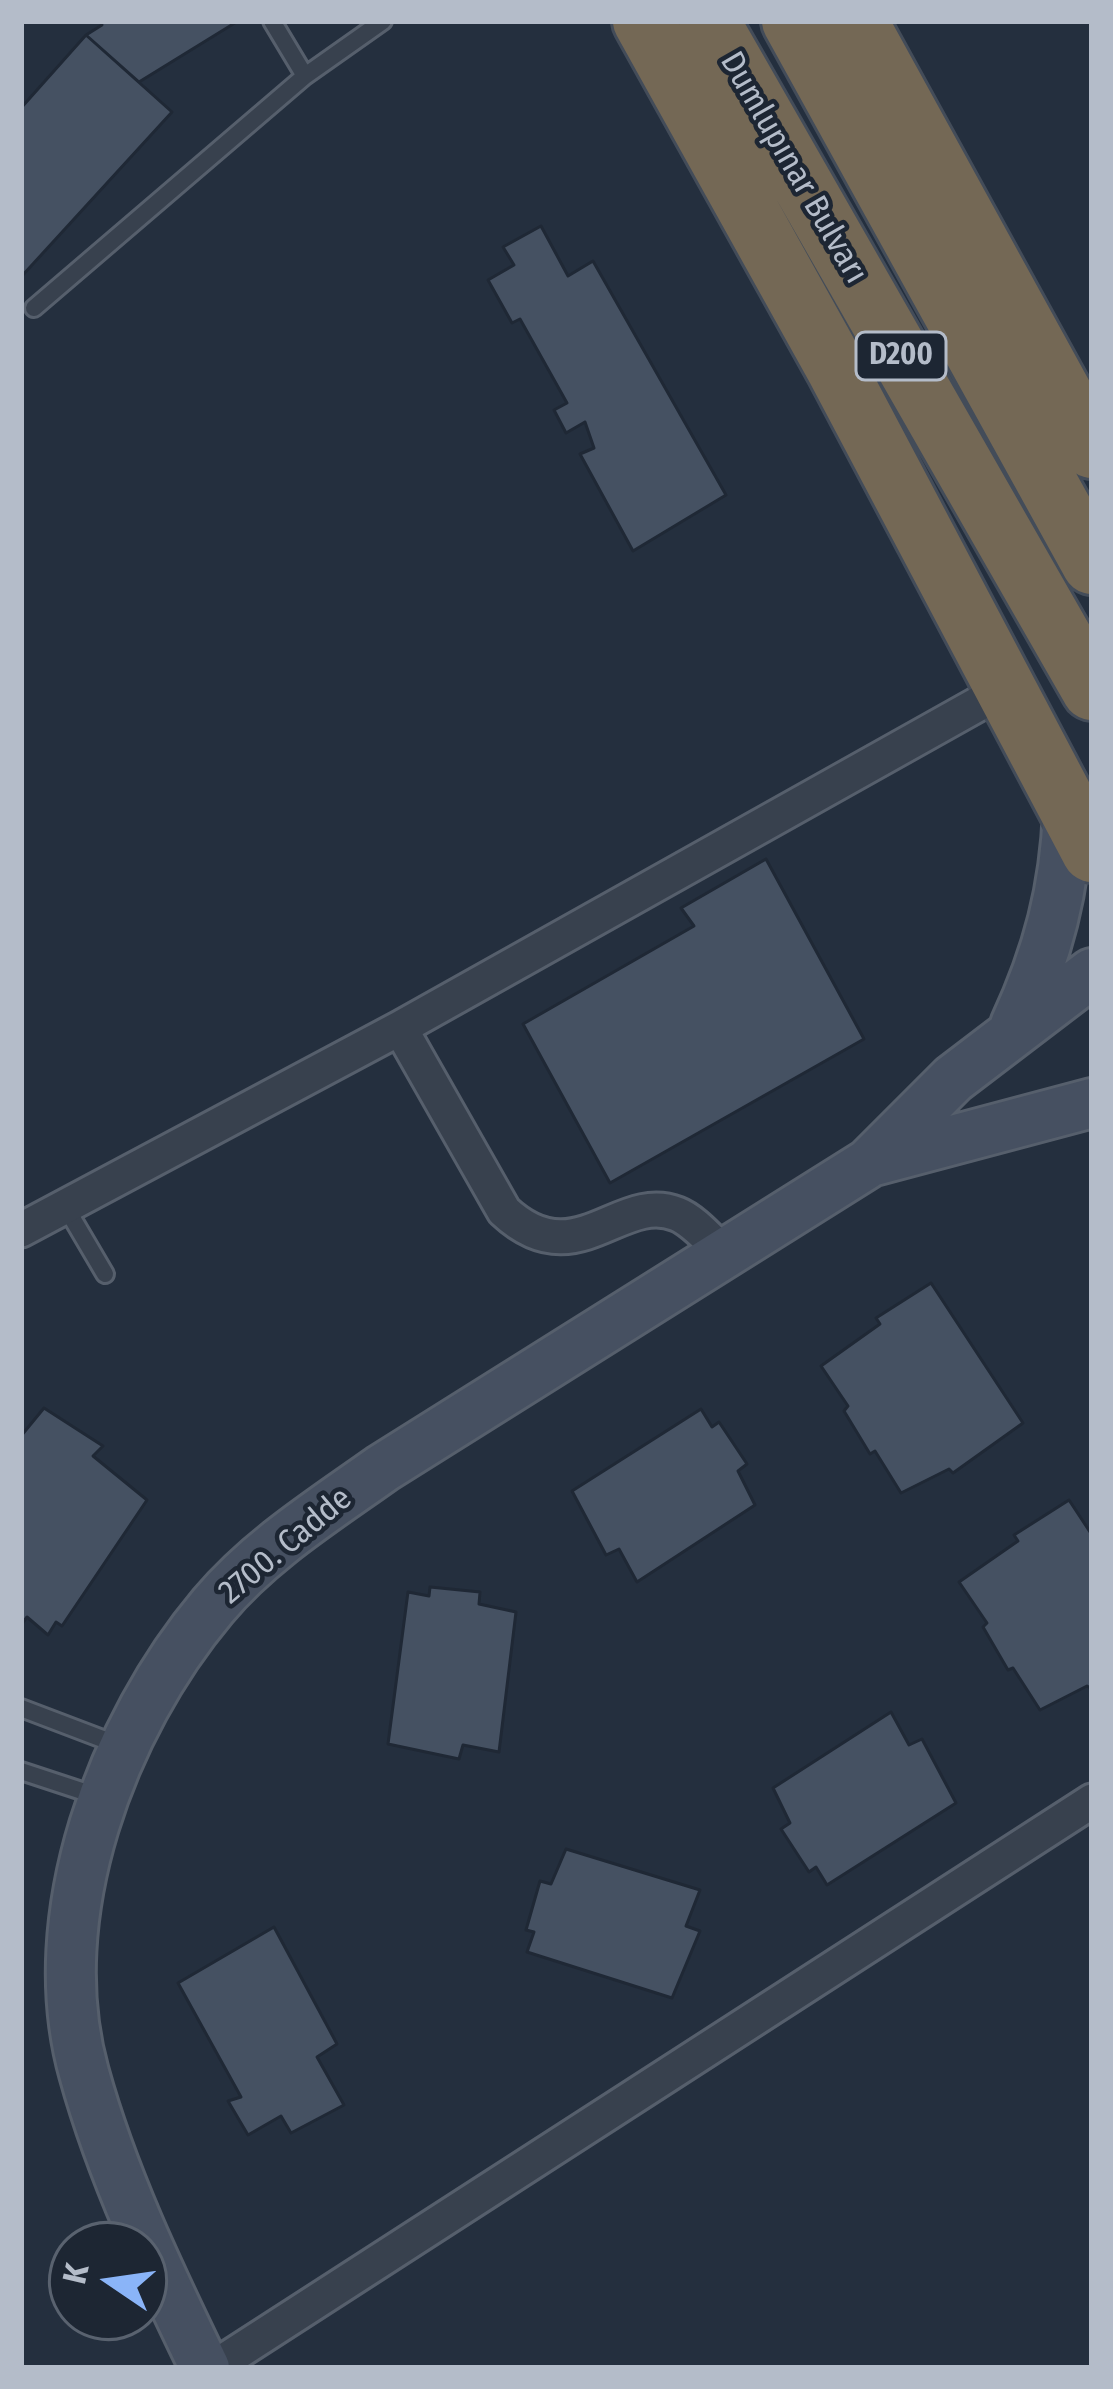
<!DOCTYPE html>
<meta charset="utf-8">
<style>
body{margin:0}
#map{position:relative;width:1113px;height:2389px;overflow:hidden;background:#242f3e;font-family:"Fira Sans Condensed",sans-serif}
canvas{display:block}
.frame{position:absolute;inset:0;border:24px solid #b4bcc9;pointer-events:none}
.north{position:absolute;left:48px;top:2221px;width:120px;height:120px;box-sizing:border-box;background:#1d2633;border:3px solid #59626f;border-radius:50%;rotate:283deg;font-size:33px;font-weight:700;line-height:48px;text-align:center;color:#b4bcc9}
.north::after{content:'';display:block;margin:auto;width:42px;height:54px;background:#8ab4f8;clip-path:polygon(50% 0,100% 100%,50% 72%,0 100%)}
</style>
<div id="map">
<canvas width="1113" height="2389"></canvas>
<div class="frame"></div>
<div class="north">K</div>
</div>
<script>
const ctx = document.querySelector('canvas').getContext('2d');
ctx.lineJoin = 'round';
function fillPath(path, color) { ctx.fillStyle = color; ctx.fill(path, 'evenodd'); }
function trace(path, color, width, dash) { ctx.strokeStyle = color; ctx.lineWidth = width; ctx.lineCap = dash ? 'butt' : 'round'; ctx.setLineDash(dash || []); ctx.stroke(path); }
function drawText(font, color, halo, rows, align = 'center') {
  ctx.font = font + ' "Fira Sans Condensed",sans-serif'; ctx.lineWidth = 9; ctx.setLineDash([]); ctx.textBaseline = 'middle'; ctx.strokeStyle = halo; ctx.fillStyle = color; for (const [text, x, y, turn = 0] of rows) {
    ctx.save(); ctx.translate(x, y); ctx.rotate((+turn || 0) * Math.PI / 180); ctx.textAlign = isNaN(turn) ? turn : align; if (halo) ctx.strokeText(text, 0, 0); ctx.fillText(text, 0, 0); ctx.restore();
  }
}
const building = new Path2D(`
 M100,21H238L139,82L86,35L102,25Z
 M86,35L172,112L21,277V108Z
 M541,226L568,276L593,261L726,495L633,551L580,454L594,448L585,422L566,433L554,410L567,403L520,319L512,323L488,280L514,265L503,247Z
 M766,859L864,1039L610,1183L523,1024L694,926L681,908Z
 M931,1283L1023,1423L953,1473L949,1469L901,1493L875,1451L870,1454L844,1411L848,1406L821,1366L880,1324L876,1318Z
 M44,1408L103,1446L93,1456L147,1500L62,1626L56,1622L48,1635L27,1617L21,1625V1436Z
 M701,1409L712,1427L719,1422L747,1464L738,1471L755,1505L637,1582L619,1549L606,1555L572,1491Z
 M1069,1500L1092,1535V1689L1087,1686L1040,1710L1013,1668L1008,1670L983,1627L987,1623L959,1582L1018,1541L1014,1535Z
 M430,1587L480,1592L479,1604L516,1612L499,1752L463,1745L459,1759L388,1744L408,1592L429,1596Z
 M891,1712L909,1745L922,1739L956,1803L827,1885L816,1867L809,1872L781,1829L790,1823L773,1788Z
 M566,1849L700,1890L686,1926L700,1931L672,1998L527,1952L534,1932L526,1930L540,1881L551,1884Z
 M274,1927L337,2044L317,2057L344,2105L291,2133L281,2116L248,2135L228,2101L241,2097L178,1983Z`);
const lane = new Path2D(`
 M272,21L305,76
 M34,308L305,76L383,21
 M65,1206L105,1274
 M21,1708L121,1746
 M21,1771L100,1797`);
const street = new Path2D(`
 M400,1028L504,1211C576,1278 619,1191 677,1214C695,1221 712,1243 727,1256
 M21,1230L400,1028L1005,689
 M213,2368L1092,1801`);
const secondary = new Path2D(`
 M1015,1025C1048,954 1065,889 1068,811
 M874,1161L1092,1103
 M205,2368C159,2273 112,2175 84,2073C40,1916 112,1726 213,1606C260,1550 324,1510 383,1468L869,1163L953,1079L1092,973`);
const highway = new Path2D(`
 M643,21L836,368L1092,852
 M709,21L1092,690
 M792,21L1092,564
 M857,21L1092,448`);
const shields = [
 [901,356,90]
];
const shieldNames = [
 ["D200",901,356]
];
const streetNames = [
 ["Dumlupınar Bulvarı",793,168,60],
 ["2700. Cadde",286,1546,-40]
];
fillPath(building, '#455162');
trace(building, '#1f2835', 3);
trace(lane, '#565f6c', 22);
trace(street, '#565f6c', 39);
trace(secondary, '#565f6c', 54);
trace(highway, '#434c59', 66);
trace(lane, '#38414e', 16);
trace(street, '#38414e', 33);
trace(secondary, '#465061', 48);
trace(highway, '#746855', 60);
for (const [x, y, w] of shields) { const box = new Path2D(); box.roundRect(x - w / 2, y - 24, w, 48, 9); ctx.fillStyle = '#1d2633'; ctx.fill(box); trace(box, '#b4bcc9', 3); }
drawText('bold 30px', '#b4bcc9', null, shieldNames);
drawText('33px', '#b4bcc9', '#1d2633', streetNames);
</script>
